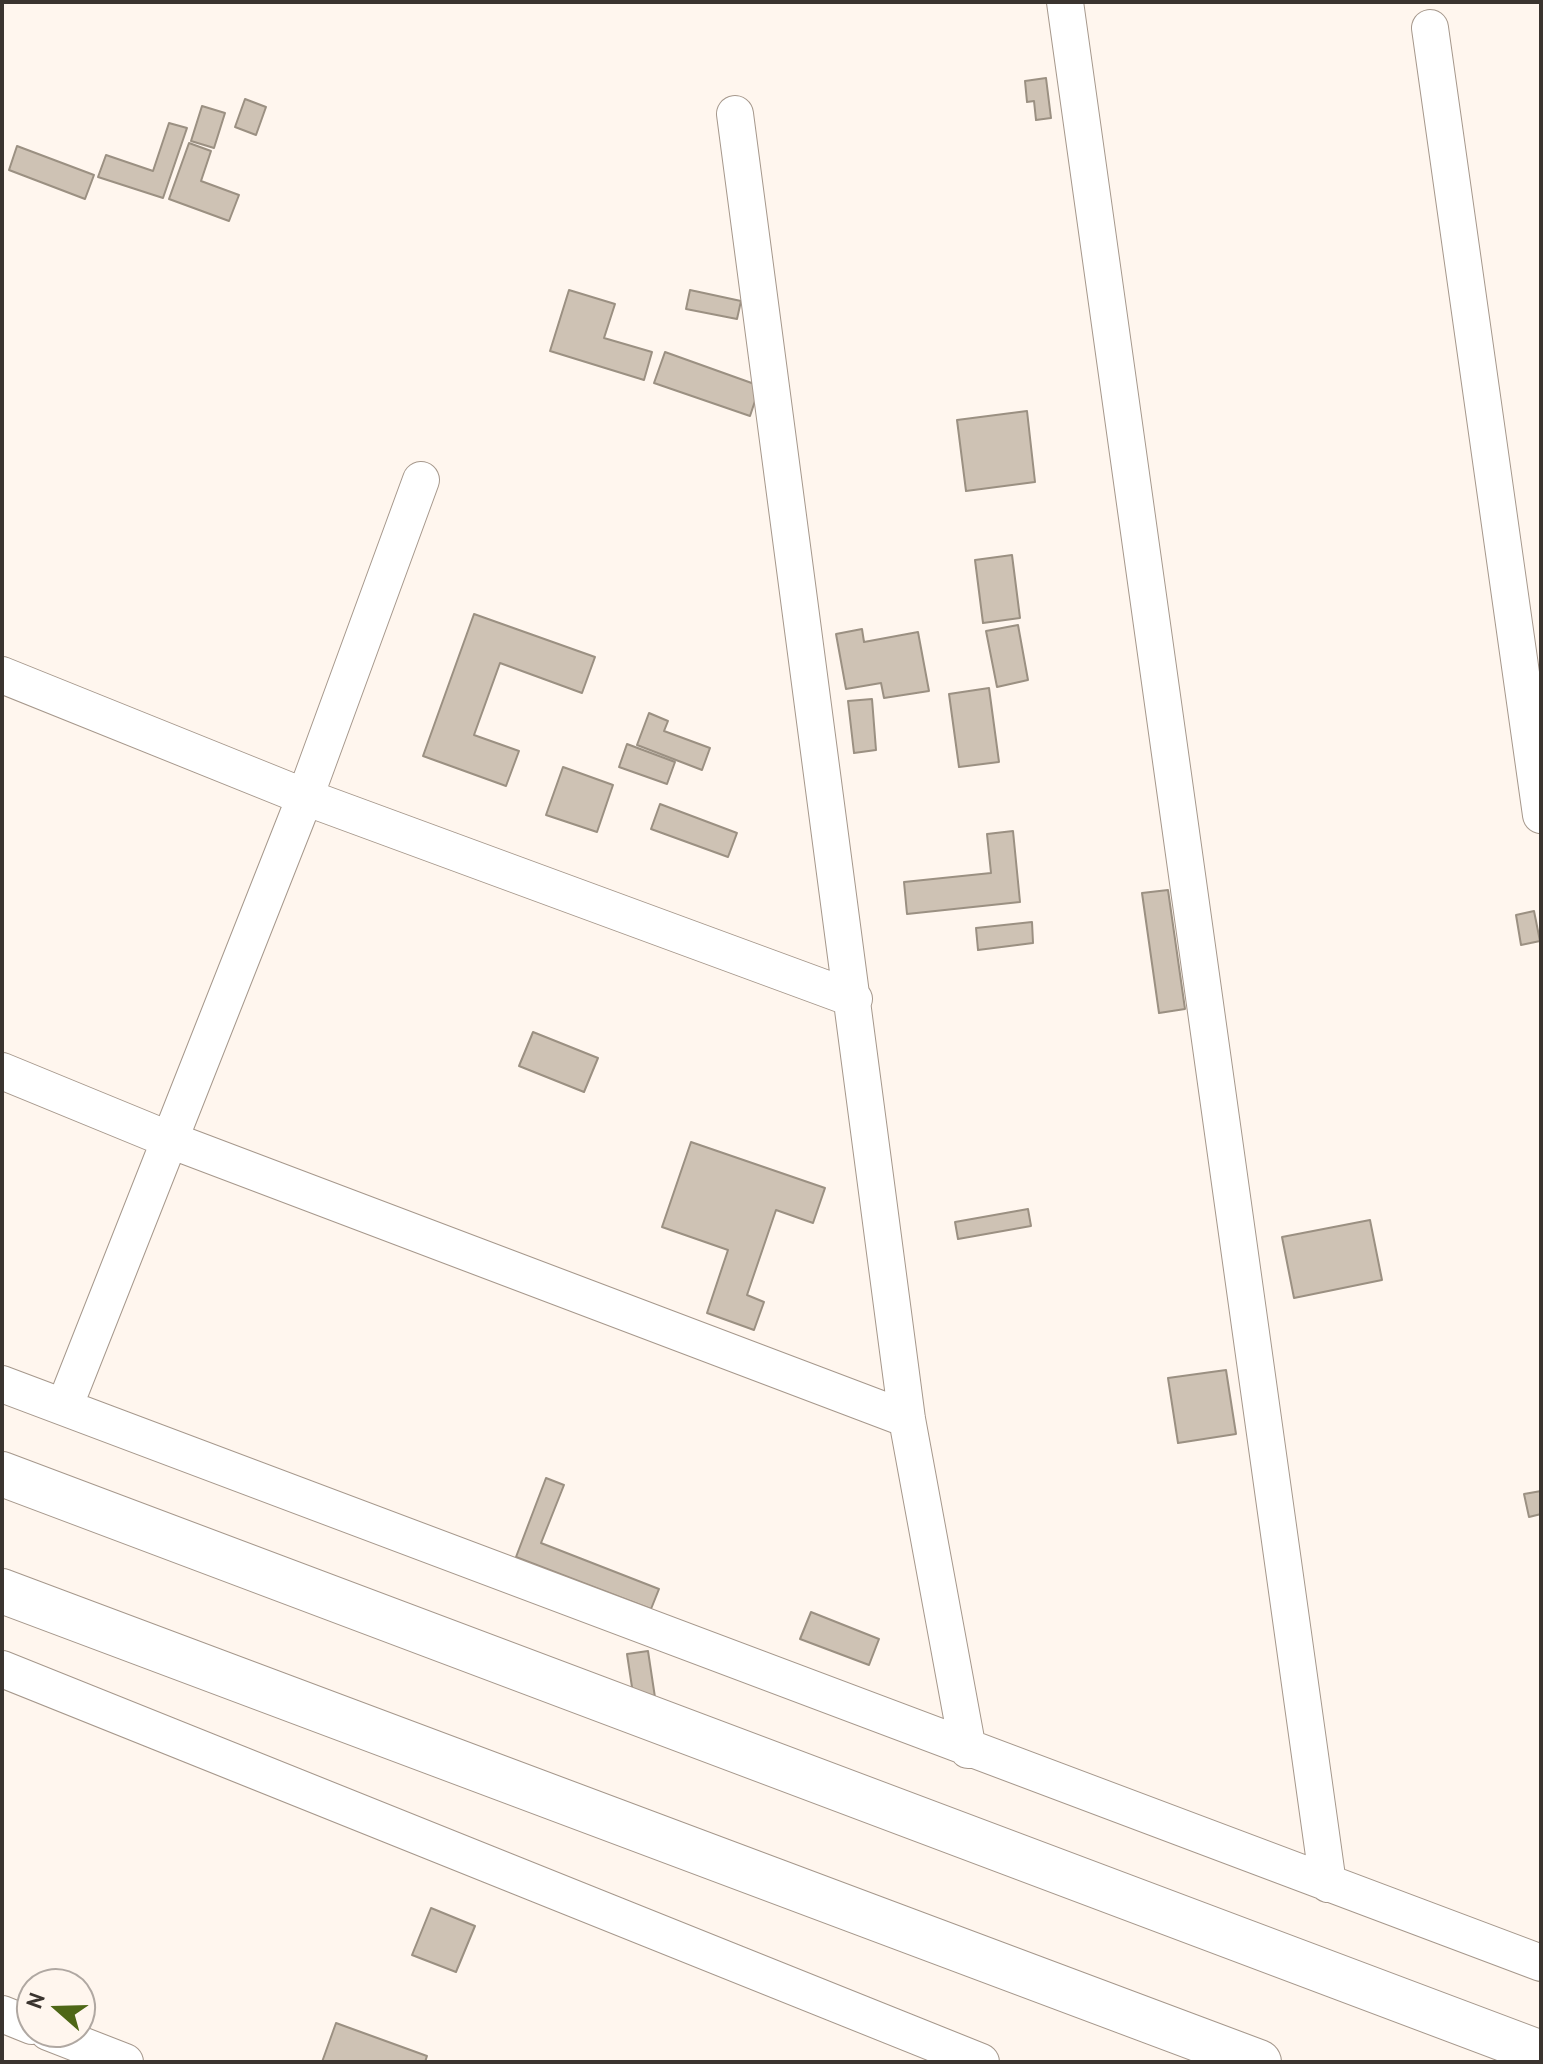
<!DOCTYPE html>
<style>
body{margin:0}
#map{position:relative;width:1543px;height:2064px;overflow:hidden;background:#fff6ee;font-family:"PT Sans",sans-serif}
canvas{display:block}
.frame{position:absolute;inset:0;border:4px solid #3a342f;pointer-events:none}
.north{position:absolute;left:16px;top:1968px;width:80px;height:80px;box-sizing:border-box;background:#fff6ee;border:2px solid #b0a8a2;border-radius:50%;rotate:290deg;font-size:22px;font-weight:700;line-height:32px;text-align:center;color:#3a342f}
.north::after{content:'';display:block;margin:auto;width:28px;height:36px;background:#4e6717;clip-path:polygon(50% 0,100% 100%,50% 72%,0 100%)}
</style>
<div id="map">
<canvas width="1543" height="2064"></canvas>
<div class="frame"></div>
<div class="north">N</div>
</div>
<script>
const ctx = document.querySelector('canvas').getContext('2d');
ctx.lineJoin = 'round';
function fillPath(path, color) { ctx.fillStyle = color; ctx.fill(path, 'evenodd'); }
function trace(path, color, width, dash) { ctx.strokeStyle = color; ctx.lineWidth = width; ctx.lineCap = dash ? 'butt' : 'round'; ctx.setLineDash(dash || []); ctx.stroke(path); }
const building = new Path2D(`
 M1046,78L1051,118L1036,120L1034,101L1027,102L1025,81Z
 M245,99L266,107L256,135L235,127Z
 M202,106L225,113L214,148L191,141Z
 M169,123L187,128L163,198L98,177L106,155L153,171Z
 M189,143L211,151L201,181L239,195L229,221L169,199Z
 M17,146L94,175L85,199L9,170Z
 M569,290L615,304L604,338L652,352L644,380L550,351Z
 M690,290L741,301L737,319L686,309Z
 M665,352L760,386L750,416L654,383Z
 M1027,411L1035,482L966,491L957,420Z
 M1012,555L1020,618L983,623L975,560Z
 M474,614L595,657L582,693L500,663L474,735L519,751L506,786L423,756Z
 M1018,625L1028,680L997,687L986,631Z
 M862,629L864,642L918,632L929,691L884,698L881,683L846,689L836,634Z
 M989,688L999,762L959,767L949,694Z
 M872,699L876,750L854,753L848,701Z
 M649,713L668,721L664,731L710,748L702,770L637,745Z
 M627,744L675,762L667,784L619,767Z
 M563,767L613,785L597,832L546,815Z
 M660,804L737,833L728,857L651,829Z
 M1013,831L1020,902L907,914L904,882L991,873L987,834Z
 M1168,890L1185,1009L1159,1013L1142,893Z
 M1534,911L1540,941L1521,945L1516,915Z
 M1032,922L1033,943L978,950L976,928Z
 M533,1032L598,1058L584,1092L519,1066Z
 M691,1142L825,1188L813,1223L776,1210L747,1295L764,1302L754,1330L707,1313L728,1250L662,1227Z
 M1028,1209L1031,1226L958,1239L955,1222Z
 M1370,1220L1382,1280L1294,1298L1282,1237Z
 M1226,1370L1236,1434L1178,1443L1168,1378Z
 M546,1478L564,1485L541,1543L659,1589L651,1609L516,1557Z
 M1541,1491V1514L1529,1517L1524,1494Z
 M811,1612L879,1639L869,1665L800,1639Z
 M648,1651L656,1704L635,1707L627,1654Z
 M431,1908L475,1926L456,1972L412,1955Z
 M336,2023L427,2056L425,2062H322Z`);
const minor = new Path2D(`
 M1065,2L1328,1884
 M1430,28L1541,815
 M735,114L907,1419L968,1750
 M2,675L305,797L854,999
 M2,1071L170,1140L907,1419
 M2,1384L1541,1963
 M65,1405L305,797L421,480
 M2,1669L981,2062
 M2,2014L32,2026
 M48,2032L125,2062`);
const tertiary = new Path2D(`
 M2,1474L1541,2053
 M2,1591L1259,2062`);
fillPath(building, '#cec2b4');
trace(building, '#9b9082', 2);
trace(minor, '#a6988c', 38);
trace(tertiary, '#a6988c', 46);
trace(minor, '#fff', 36);
trace(tertiary, '#fff', 44);
</script>
